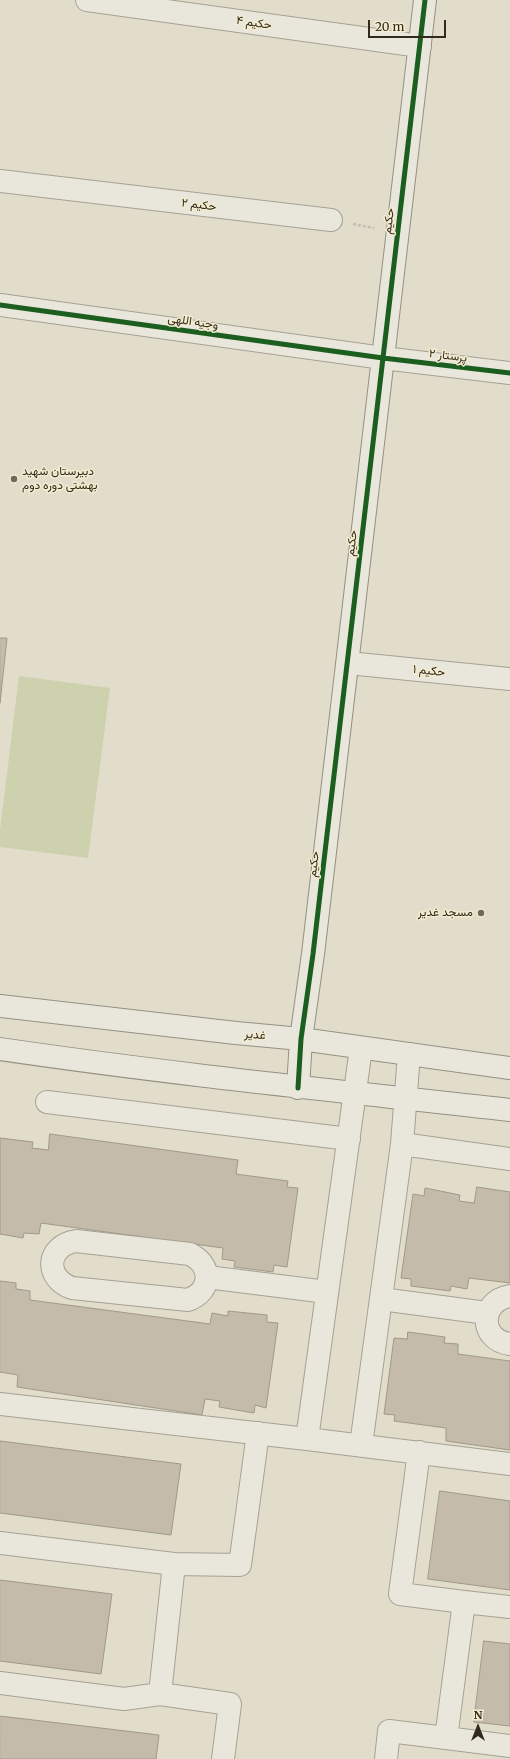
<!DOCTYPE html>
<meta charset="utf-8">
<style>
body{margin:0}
#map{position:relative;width:510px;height:1759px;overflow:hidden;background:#e1ddca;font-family:Merriweather,serif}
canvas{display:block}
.north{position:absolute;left:458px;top:1707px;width:40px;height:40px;-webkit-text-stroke:3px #f3eccf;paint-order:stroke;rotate:0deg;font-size:11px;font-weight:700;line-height:16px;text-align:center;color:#332a1d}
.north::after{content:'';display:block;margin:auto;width:14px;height:18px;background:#332a1d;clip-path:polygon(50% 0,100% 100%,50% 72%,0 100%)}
.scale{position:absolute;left:368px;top:20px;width:78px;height:18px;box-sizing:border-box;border:2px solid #332a1d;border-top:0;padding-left:5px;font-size:12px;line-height:14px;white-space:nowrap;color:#332a1d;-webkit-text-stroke:3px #f3eccf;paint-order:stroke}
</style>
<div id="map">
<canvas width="510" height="1759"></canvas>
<div class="north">N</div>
<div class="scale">20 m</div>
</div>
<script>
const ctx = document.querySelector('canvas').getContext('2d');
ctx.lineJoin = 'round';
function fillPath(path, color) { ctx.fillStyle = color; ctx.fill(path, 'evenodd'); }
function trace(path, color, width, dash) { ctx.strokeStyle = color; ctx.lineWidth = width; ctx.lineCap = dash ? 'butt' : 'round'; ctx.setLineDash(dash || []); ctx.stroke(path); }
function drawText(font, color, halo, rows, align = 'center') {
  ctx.font = font + ' Merriweather,Vazirmatn,serif'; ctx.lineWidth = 3; ctx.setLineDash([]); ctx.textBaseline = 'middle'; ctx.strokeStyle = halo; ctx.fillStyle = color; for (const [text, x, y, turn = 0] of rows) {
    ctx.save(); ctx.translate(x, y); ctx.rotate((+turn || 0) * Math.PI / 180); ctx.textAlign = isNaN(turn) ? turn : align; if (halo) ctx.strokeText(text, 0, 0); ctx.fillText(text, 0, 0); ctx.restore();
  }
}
const green = new Path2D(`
 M19,676L110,688L88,858L0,847V830Z`);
const building = new Path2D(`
 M0,638H7L0,703Z
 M50,1134L238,1160L236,1174L288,1181L287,1187L298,1188L287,1267L274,1265L273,1272L234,1267L235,1261L222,1259L223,1248L41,1223L39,1234L24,1233L23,1238L0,1234V1138L33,1142L32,1148L48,1150Z
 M477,1187L510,1192V1283L469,1278L467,1289L451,1286L450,1291L411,1286V1279L401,1278L413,1194L424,1196L425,1188L460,1195L459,1201L474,1203Z
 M0,1281L16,1283V1289L30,1291V1300L210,1324L212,1313L228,1316V1311L267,1315V1322L278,1323L266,1408L255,1405L254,1413L219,1407L220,1401L205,1399L202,1415L17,1387L18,1375L0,1372Z
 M408,1332L445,1337L444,1343L458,1344V1354L510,1361V1450L446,1441V1428L394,1421L395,1415L384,1414L394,1338L407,1339Z
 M0,1441L181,1464L171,1535L0,1513Z
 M440,1491L510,1501V1590L428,1579Z
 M0,1580L112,1594L101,1674L0,1661Z
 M484,1641L510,1644V1726L474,1722Z
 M0,1716L159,1735L156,1759H0Z`);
const path = new Path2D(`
 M353,224L374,228`);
const street = new Path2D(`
 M87,0L420,46
 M0,181L331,220
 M0,305L383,358L510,373
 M348,663L510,679
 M47,1102L349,1139
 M402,1144L510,1159
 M76,1241L190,1254C213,1266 212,1291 188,1300L72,1288C44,1278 46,1246 76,1241Z
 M207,1277L327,1292
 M510,1296C479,1301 479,1340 510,1344
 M381,1299L487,1313
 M0,1404L307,1439L510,1464
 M307,1439L361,1048
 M361,1445L402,1144L409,1054
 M0,1543L174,1564
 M464,1602L510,1607
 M0,1683L124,1699L160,1694
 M446,1738L510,1746
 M223,1759L230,1704L160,1694L174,1564L240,1565L258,1433
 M386,1759L389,1731L446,1738L464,1602L400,1594L419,1452`);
const secondary = new Path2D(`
 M0,1006L236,1033L301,1039L510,1068
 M0,1049C170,1074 340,1091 510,1110
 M298,1088L301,1039L313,954L425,0`);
const cycleway = new Path2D(`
 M0,305L383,358L510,373
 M298,1088L301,1039L313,954L425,0`);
const markers = [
 [14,479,4,"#70695a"],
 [481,913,4,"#70695a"]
];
const streetNames = [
 ["حکیم ۴",254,23,8],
 ["حکیم ۲",199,205,7],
 ["حکیم",389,221,-83],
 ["وجیه اللهی",193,322,8],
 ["پرستار ۲",448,356,7],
 ["حکیم",352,543,-83],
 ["حکیم ۱",429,671,6],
 ["حکیم",314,864,-83],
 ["غدیر",255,1035,5]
];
const poiNames = [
 ["دبیرستان شهید",22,472],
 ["بهشتی دوره دوم",22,486],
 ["مسجد غدیر",473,913,"right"]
];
fillPath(green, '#cdd1ad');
fillPath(building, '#c4bbab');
trace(building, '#a0988a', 1);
trace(street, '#a6a194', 24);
trace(secondary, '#959183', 24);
trace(path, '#c2beb2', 2.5, [3, 2]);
trace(street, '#e9e6db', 22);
trace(secondary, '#e9e6db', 22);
trace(cycleway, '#1b5e20', 5);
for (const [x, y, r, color] of markers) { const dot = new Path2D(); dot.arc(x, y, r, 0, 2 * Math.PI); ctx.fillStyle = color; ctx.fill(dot); trace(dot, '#f3eccf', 1.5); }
drawText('12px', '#332a1d', '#f3eccf', streetNames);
drawText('12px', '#332a1d', '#f3eccf', poiNames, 'left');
</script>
